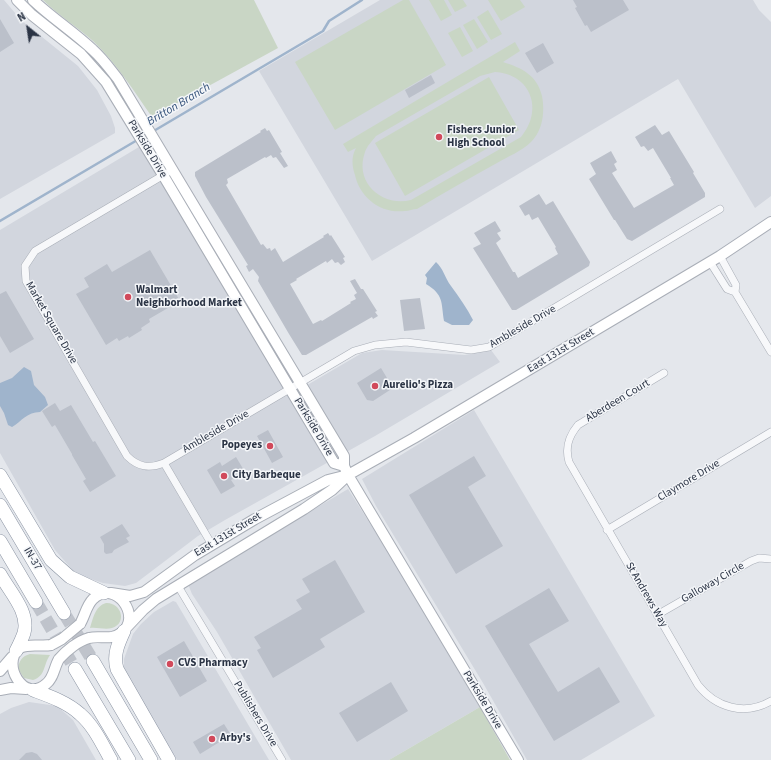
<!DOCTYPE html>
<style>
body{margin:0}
#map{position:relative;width:771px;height:760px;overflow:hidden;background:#e4e7ec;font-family:"Source Sans 3",sans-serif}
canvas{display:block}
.north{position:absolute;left:8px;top:8px;width:40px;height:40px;-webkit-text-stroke:3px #f4f6f9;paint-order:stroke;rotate:330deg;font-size:11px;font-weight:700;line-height:16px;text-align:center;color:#2b3445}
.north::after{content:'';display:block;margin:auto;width:14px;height:18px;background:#2b3445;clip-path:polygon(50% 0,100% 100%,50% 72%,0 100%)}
</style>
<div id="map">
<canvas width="771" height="760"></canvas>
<div class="north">N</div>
</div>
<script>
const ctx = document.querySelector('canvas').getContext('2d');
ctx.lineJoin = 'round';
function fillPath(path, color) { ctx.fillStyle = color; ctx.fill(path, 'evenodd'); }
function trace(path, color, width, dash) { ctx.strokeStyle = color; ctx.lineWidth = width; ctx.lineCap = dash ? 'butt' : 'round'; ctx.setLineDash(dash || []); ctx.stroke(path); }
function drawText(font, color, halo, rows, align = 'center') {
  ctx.font = font + ' "Source Sans 3",sans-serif'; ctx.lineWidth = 3; ctx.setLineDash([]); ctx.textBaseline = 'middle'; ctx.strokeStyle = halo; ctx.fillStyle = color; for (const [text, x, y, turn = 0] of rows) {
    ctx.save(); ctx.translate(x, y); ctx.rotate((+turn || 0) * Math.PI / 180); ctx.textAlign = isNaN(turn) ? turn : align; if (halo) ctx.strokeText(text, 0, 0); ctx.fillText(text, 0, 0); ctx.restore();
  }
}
const built = new Path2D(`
 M0,0H4L21,20L78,66L97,90L111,116L115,128V133L0,199Z
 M380,0H753L759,10L771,22V196L755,208L678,79L372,261L259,71Z
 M149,141L297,391L362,353L382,350L465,355L491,350L500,362L375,436L225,520L198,536L136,583L125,586L103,583L76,574L55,550L0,453V230Z
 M474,410L655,716L581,760H527L483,683L376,506L362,479Z
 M348,489L383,544L480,707L389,760H291L217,632L192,594L188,584Z
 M173,601L176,602L269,760H177L128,677L124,669V659L133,634L141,624L154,612Z
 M29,702L57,706L73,720L96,760H0V714L11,708Z`);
const green = new Path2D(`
 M43,0H254L278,48L152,117C134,91 116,63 93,41C77,27 58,15 43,0Z
 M403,0H409L446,65L335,130L295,62Z
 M429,0H444L452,15L441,21Z
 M448,0H463L467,6L455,12Z
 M488,0H520L525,7L501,21Z
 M488,10L502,34L491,40L477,17Z
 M474,19L488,42L477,49L463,25Z
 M460,27L473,51L462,57L448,33Z
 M515,42L520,51L503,62C522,68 537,75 542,96C545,112 543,130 531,142C522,151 507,157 497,163C470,178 443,193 417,209C413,209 409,211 405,211C381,214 360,198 355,175C352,166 351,157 356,148L348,152L343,144ZM495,72C531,74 544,110 521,137L411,200C381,207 354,182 365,152C367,146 372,141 376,136L480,76Z
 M489,77L519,130L405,196L375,143Z
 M106,603C121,602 128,623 112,628C105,630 97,627 90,628C93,619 95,606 106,603Z
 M30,654L50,655C43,665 46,676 33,680L24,678L18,669C19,661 22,656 30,654Z
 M480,707L510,760H389Z`);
const water = new Path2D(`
 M436,262C443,268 445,278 451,286C459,297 467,308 473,320L469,325H452L444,321C441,302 444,295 426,284L427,278L425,275Z
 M24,367L31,371L34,385L45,397L48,405L40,412C27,412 22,421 12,427L8,425L4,413L0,406V383L12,378Z`);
const stream = new Path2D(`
 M152,132L323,31L329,21L362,0
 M0,221L139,139`);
const building = new Path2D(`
 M573,0H623L629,10L591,32L587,25L585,26L575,8L577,7Z
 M0,19L14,43L0,52Z
 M543,43L554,63L537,73L525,53Z
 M431,75L435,83L409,98L405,90Z
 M655,125L662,135L669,131L694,172L693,173L705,193V197L632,241L627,239L615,220H614L589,179L596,174L590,163L611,151L617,162L614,164L617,170L612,173L634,208L674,185L670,178H671L653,148L648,151L644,146L641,147L635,137Z
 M265,128L267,131L269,130L282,152L280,153L288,166L284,168L276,157L273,158L271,155L266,158L265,157L227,179L228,183L226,185L261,245L263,244L267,249L270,248L271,251L275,248L283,262L324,237L323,236L328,233L330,236L331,235L345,257L343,258L345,262L341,265L338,262L335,263L332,259L327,263L326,261L296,279L297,280L290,284L313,324L321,320L322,321L351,303L350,302L356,299L354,295L357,293L350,281L355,279L361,289H363L377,311L375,312L378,316L373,319L372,317L306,355H302L289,334L258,281L259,277L253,269L249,272L246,266L248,265L206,197L195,176V172L261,132L260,131Z
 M539,194L546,205L553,201L590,262L589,266L516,310H512L473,248L481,244L474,233L495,221L501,231L497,233L501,239L496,243L513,272H515L518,278L558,254L555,248L556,247L538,217L532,220L529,214L525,216L519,206Z
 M150,250L180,301L149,319L150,322L141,328L142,330L129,338L128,336L119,341L117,338L106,345L76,294L89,287L84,278L107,264L112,272Z
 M6,291L34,339L10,353L0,336V294Z
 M420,298L425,329L404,331L400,300Z
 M381,368L393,388L373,401L367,400L357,383Z
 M55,403L60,411L71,405L93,442L95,441L116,476L90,492L83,481L86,479L72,455V454L55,425L52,427L42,411Z
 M268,430L283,457L272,463L257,436Z
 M474,456L486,476L468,487L503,546L456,574L409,495Z
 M236,457L245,472L231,480L235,486L221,494L207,470L220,462L222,466Z
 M122,524L130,536L126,538L129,542L114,550L112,553L106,554L104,552V544L100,537Z
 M335,560L365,612L320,639L325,647L273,678L257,650L261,648L254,637L302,609L296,600L310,592L302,579Z
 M549,588L569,621L529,644L558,692L599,667L620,702L554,741L485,626Z
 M184,641L207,681L180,697L157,657Z
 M391,682L408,711L357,742L339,713Z
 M224,724L231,735L200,754L193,742Z
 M32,752L37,754L42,760H19L26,753Z`);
const highwayTunnel = new Path2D(`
 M36,602L75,669
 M64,613L93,661`);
const street = new Path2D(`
 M167,173L35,251L25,266L26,281L127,456C138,467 149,469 164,463L354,351L375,345L406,342L471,350L489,347L720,209
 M720,256L736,285L735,292
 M710,262L727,289L735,292L771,352
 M664,373L578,425C568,437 565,448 569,462L698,685C716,708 745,716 771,701
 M164,463L212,545
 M607,530L771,432
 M178,586L282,760
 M657,615L751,561L759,558L771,559`);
const secondary = new Path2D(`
 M17,0L32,15L81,54L106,82L163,175L334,463L344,466
 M33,0C52,18 74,32 93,50C103,59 110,69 118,79L344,456V466L348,475L518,760
 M111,593L130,596L144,592L195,555L255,519L328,480L348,475L414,438L720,256L771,222
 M80,624C85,616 86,606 93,599C116,578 143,618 121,633C111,641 100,635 89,638
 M127,627L143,610L156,599L304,509L332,490L348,475
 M51,645C41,647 29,643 20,648C0,663 24,704 46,684C54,678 54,667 59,659
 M0,671L12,657
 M0,690L11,688L26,689`);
const highway = new Path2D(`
 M0,475L51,560L70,577L104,593
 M0,505L64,613
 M0,541L36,602
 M0,574C9,591 30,612 24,633C22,639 19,645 16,651
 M124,631C118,644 113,655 117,669L169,760
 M93,661L151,760
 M75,669L129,760
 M33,690C49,696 67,702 80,714C94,726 102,744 111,760`);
const secondaryBridge = new Path2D(`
 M51,645L62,639L80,624
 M59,659C66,651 78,641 89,638`);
const markers = [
 [439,137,4,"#d1495b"],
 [128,297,4,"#d1495b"],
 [375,386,4,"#d1495b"],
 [270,446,4,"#d1495b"],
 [224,476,4,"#d1495b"],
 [170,664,4,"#d1495b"],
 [212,739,4,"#d1495b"]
];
const poiNames = [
 ["Fishers Junior",447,131],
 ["High School",447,144],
 ["Walmart",136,291],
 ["Neighborhood Market",136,304],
 ["Aurelio's Pizza",383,386],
 ["Popeyes",262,446,"right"],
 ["City Barbeque",232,476],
 ["CVS Pharmacy",178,664],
 ["Arby's",220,739]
];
const streetNames = [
 ["Parkside Drive",147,149,59],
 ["Market Square Drive",51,323,60],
 ["Ambleside Drive",523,327,-30],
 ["East 131st Street",561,351,-31],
 ["Aberdeen Court",618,401,-31],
 ["Parkside Drive",313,427,59],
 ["Ambleside Drive",216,432,-30],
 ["Claymore Drive",689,481,-31],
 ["East 131st Street",228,535,-31],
 ["IN-37",32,559,59],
 ["Galloway Circle",713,583,-30],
 ["St Andrews Way",646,595,60],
 ["Parkside Drive",482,700,59],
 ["Publishers Drive",255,714,59]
];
const waterNames = [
 ["Britton Branch",179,105,-31]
];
fillPath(built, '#d2d6de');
fillPath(green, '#c9d6c5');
fillPath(water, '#9fb4cc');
trace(stream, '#9fb4cc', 2.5);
fillPath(building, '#bbc0ca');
trace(highwayTunnel, '#bfc3cb', 13, [13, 6]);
trace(street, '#a9aeb7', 8);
trace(secondary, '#a9aeb7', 12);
trace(highway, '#8b94a3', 14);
trace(street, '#f7f8fa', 7);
trace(secondary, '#fff', 10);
trace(highway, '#fff', 13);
trace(secondaryBridge, '#a9aeb7', 12, []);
trace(secondaryBridge, '#fff', 10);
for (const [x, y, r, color] of markers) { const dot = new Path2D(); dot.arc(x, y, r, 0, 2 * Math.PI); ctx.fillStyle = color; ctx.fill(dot); trace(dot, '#f4f6f9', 1.5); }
drawText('bold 11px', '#2b3445', '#f4f6f9', poiNames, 'left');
drawText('11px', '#2b3445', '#f4f6f9', streetNames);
drawText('italic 12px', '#34527a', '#f4f6f9', waterNames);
</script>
